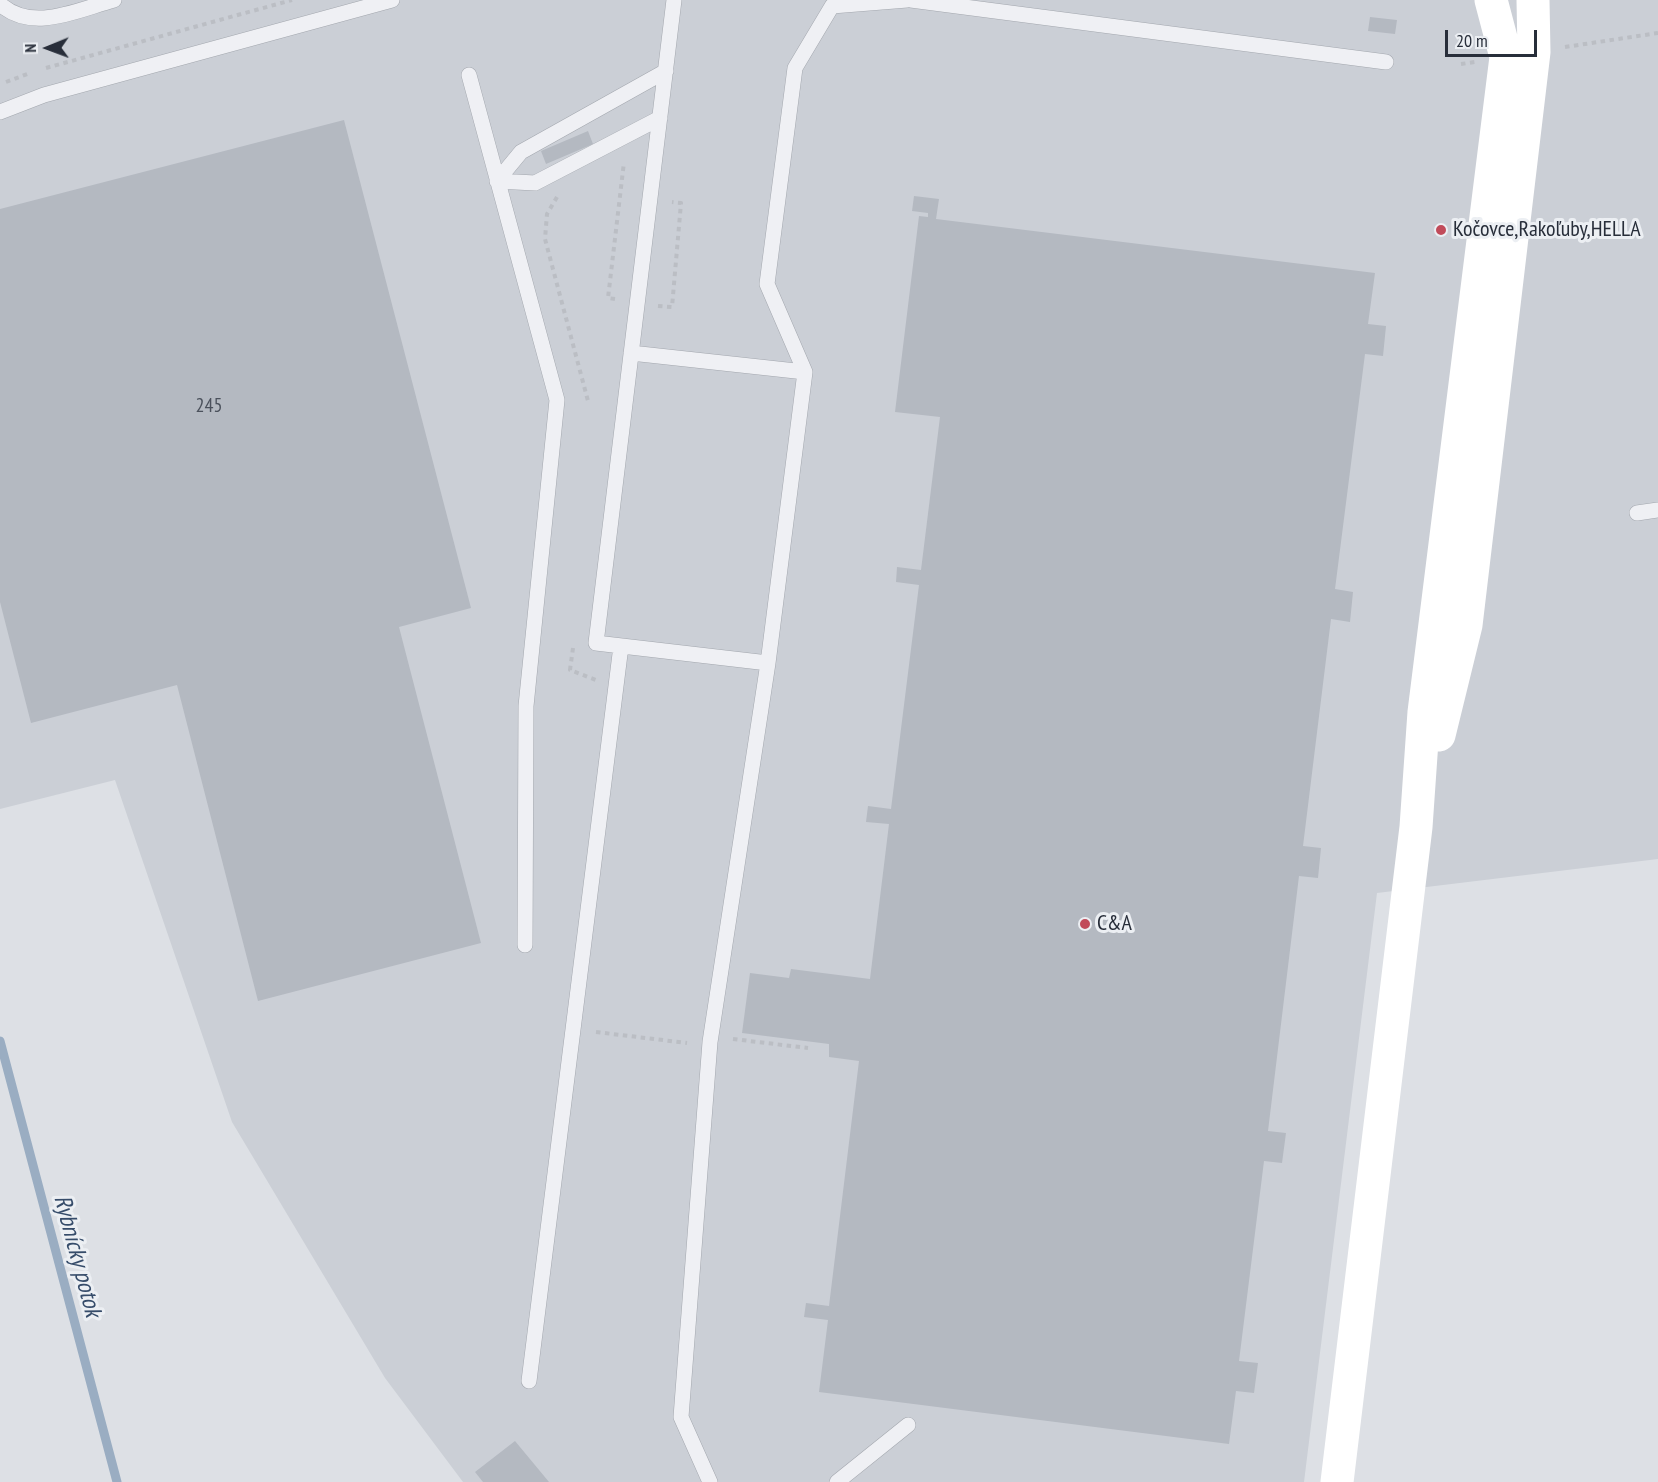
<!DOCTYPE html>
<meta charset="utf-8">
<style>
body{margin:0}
#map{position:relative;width:1658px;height:1482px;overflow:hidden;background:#dde0e5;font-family:"PT Sans Narrow",sans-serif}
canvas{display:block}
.north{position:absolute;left:18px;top:18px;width:60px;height:60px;-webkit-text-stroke:4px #eceff3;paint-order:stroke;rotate:269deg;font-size:16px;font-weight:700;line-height:24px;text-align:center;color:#282e3a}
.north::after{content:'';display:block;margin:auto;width:21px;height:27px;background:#282e3a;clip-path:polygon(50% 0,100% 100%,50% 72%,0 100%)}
.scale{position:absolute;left:1445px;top:30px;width:92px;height:27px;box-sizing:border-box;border:3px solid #282e3a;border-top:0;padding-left:8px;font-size:18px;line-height:21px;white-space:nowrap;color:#282e3a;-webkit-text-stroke:4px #eceff3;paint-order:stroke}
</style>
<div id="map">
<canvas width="1658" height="1482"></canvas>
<div class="north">N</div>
<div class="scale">20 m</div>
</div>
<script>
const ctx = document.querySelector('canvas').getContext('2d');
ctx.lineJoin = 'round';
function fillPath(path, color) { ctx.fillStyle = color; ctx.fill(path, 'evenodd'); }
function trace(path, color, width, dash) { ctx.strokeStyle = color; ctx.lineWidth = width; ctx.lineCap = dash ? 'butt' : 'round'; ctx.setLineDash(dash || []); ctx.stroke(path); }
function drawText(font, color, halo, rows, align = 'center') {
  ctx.font = font + ' "PT Sans Narrow",sans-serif'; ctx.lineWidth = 6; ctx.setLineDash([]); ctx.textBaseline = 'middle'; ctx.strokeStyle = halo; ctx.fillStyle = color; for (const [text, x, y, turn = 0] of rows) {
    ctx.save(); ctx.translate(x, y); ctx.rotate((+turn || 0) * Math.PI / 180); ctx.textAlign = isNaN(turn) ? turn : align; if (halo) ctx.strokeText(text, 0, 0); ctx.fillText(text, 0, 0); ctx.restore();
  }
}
const built = new Path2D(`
 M0,0H1658V859L1377,893L1304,1482H463L385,1378L232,1122L115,780L0,809Z`);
const stream = new Path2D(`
 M0,1041L117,1482`);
const building = new Path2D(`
 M1370,17L1397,20L1395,34L1368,31Z
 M344,120L471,608L399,627L481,943L258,1001L177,685L31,723L0,602V209Z
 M588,131L593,144L546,164L541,151Z
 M914,196L939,199L936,219L1375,273L1368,324L1386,326L1383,356L1365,354L1335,589L1353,592L1350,622L1331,619L1303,846L1321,848L1318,878L1299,876L1268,1131L1286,1133L1282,1163L1264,1161L1239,1361L1258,1363L1254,1393L1236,1391L1229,1444L819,1392L828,1320L804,1317L806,1303L829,1306L859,1061L829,1057V1044L742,1033L750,973L789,978L791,969L870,979L889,824L866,822L868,806L891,809L919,585L896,582L897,567L921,570L940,417L895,412L919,216L928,217V213L912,211Z
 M515,1441L549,1482H483L475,1472Z`);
const path = new Path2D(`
 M1565,47L1658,33
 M1461,64L1475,62
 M46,68L292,0
 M6,82L30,73
 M557,197L547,214L545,239L588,401
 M615,299L608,298L624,162
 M658,306L672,307L681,203L672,202
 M573,648L570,670L596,680
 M596,1032L687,1043
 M733,1039L808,1048`);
const lane = new Path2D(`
 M674,0L596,643L768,663L710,1042L681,1417L710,1482
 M911,0L1386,62
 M0,4C32,33 77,10 114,0
 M469,75L557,400L526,706L525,945
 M0,112L44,95L392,0
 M497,181L521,152L666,71
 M497,181L535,183L660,118
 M631,353L805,372
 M1637,513L1658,510
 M768,663L805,372L767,284L795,68L832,6L907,0
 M529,1381L621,646
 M837,1482L908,1425`);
const secondary = new Path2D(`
 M1439,735L1466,625L1534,52L1533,0
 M1337,1482L1416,827L1424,712L1506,57L1491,0`);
const markers = [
 [1441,230,6,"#c14b5a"],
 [1085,924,6,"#c14b5a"]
];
const numberNames = [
 ["245",209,406]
];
const poiNames = [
 ["Kočovce,Rakoľuby,HELLA",1453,230],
 ["C&A",1097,924]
];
const waterNames = [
 ["Rybnícky potok",77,1256,75]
];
fillPath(built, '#cbcfd6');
trace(stream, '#9aadc2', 9);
fillPath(building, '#b4b9c1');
trace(lane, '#a3a7ae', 16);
trace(path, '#bbbec4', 4, [4.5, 4.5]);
trace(lane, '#eff0f4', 15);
trace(secondary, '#fff', 33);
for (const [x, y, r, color] of markers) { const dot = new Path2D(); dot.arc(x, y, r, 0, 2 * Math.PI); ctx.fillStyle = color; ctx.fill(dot); trace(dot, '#eceff3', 2); }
drawText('20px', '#4b515c', null, numberNames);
drawText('22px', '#282e3a', '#eceff3', poiNames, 'left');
drawText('italic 24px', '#364c6a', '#eceff3', waterNames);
</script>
